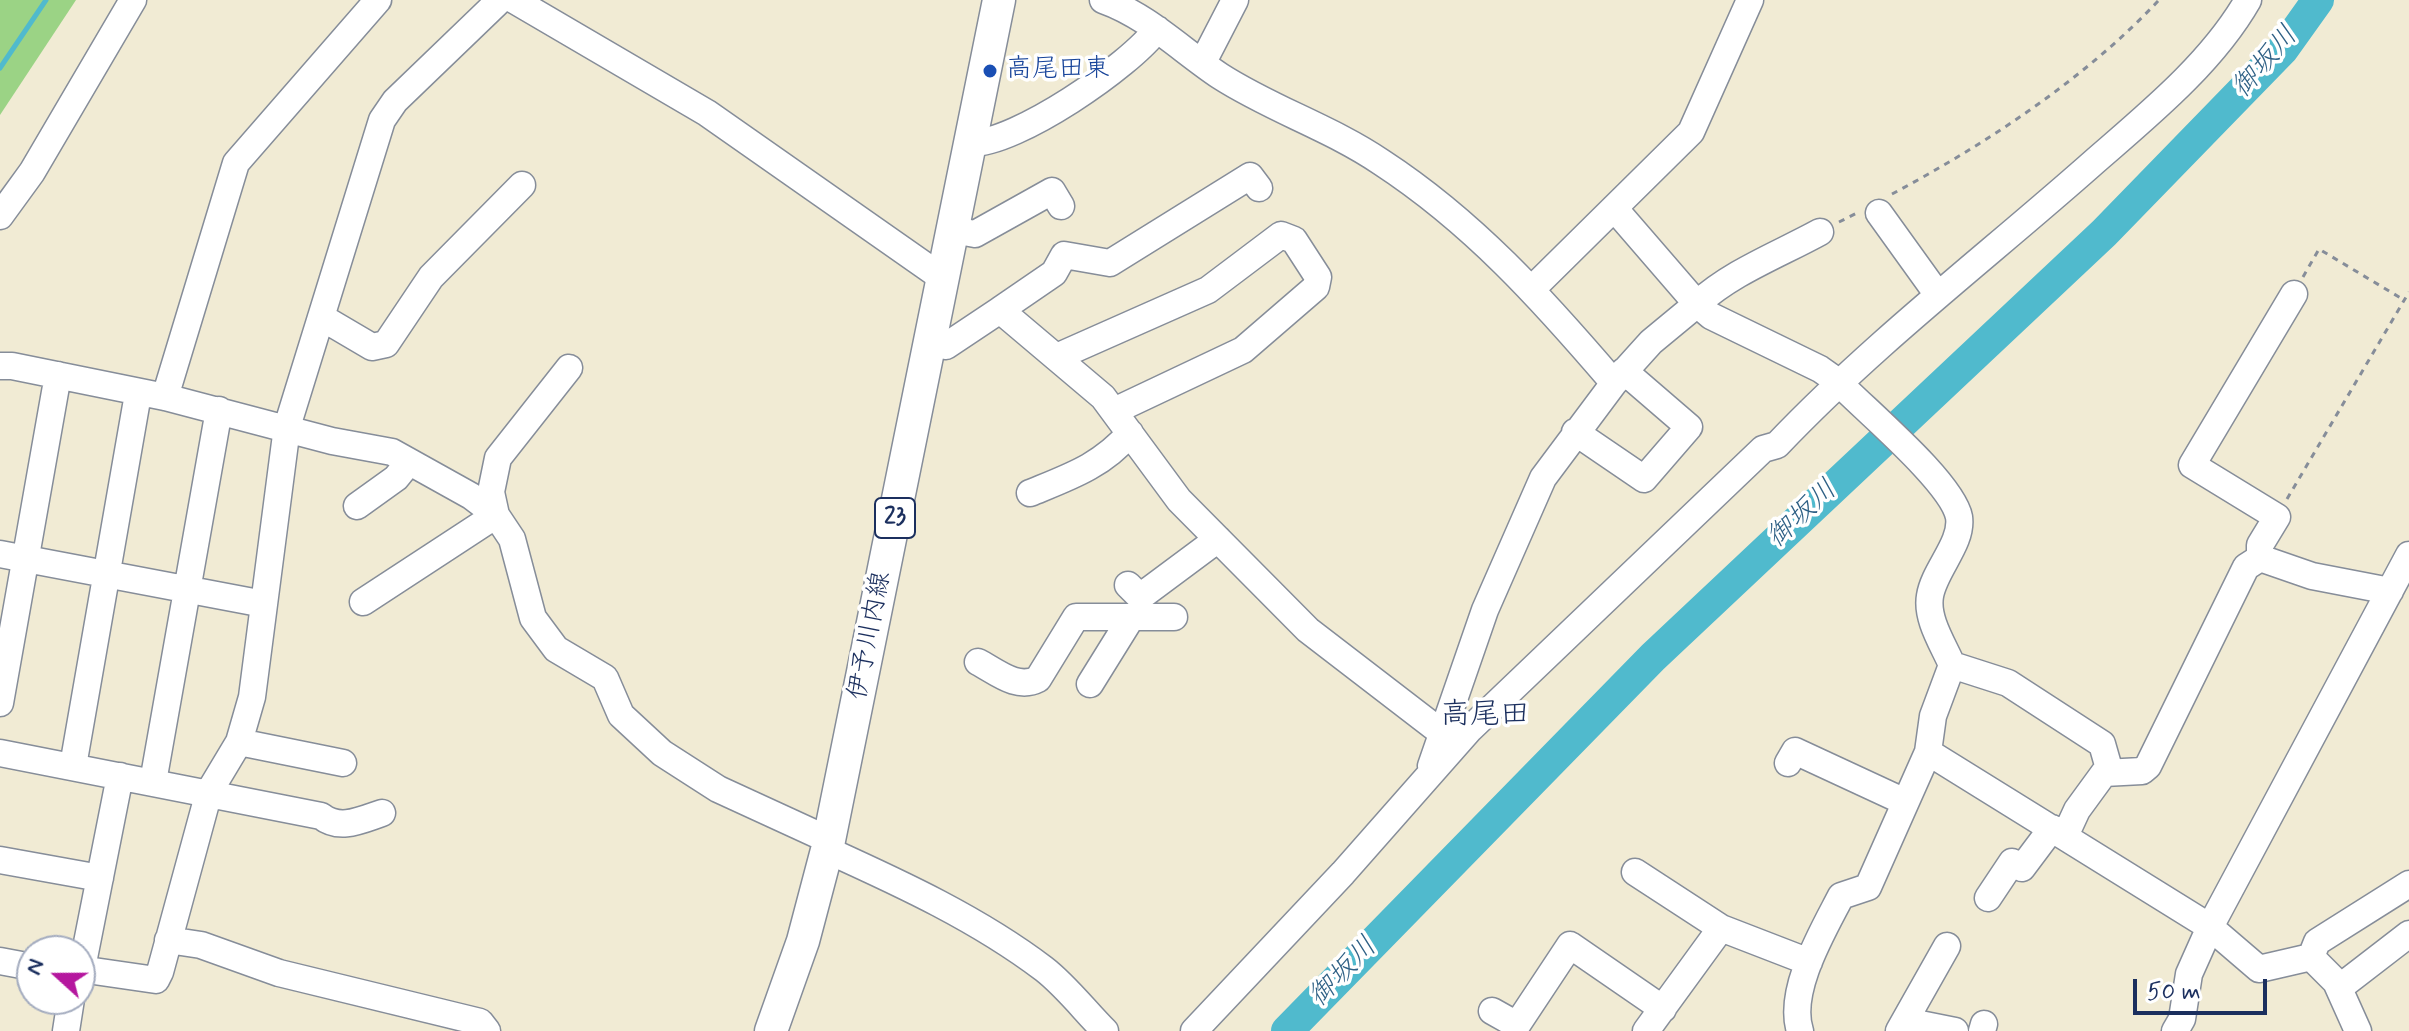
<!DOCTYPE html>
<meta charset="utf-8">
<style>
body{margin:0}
#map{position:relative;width:2409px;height:1031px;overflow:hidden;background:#f1ebd4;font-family:Mynerve,sans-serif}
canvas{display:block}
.north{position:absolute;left:16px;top:935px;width:80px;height:80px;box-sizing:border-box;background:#fff;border:2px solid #a4acbf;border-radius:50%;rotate:291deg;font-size:22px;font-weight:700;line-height:32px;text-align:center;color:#1b2f5e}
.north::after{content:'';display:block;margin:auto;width:28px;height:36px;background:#b5179e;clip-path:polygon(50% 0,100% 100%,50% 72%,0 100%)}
.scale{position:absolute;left:2133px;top:979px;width:134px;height:36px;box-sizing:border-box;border:4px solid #1b2f5e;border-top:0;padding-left:10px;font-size:24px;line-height:28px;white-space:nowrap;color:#1b2f5e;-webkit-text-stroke:6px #fff;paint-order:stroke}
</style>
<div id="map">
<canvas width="2409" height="1031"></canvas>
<div class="north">N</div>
<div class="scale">50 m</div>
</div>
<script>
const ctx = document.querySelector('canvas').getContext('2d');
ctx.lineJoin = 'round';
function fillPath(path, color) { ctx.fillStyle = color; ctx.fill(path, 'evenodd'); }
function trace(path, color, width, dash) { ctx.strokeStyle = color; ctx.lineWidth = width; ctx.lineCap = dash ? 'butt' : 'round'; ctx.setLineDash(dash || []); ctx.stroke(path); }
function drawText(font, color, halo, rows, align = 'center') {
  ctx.font = font + ' Mynerve,"Klee One",sans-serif'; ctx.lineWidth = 7; ctx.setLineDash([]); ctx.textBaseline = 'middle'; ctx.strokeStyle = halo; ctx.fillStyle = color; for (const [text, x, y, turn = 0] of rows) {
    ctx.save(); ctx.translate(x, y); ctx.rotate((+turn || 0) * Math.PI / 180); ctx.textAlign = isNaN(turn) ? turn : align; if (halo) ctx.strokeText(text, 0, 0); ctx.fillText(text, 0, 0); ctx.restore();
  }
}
const green = new Path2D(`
 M0,0H76L0,115Z`);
const stream = new Path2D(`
 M0,68L46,0`);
const river = new Path2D(`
 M1287,1031L1653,657L2104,233L2283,49L2318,0`);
const path = new Path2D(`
 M1892,194C1986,144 2086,78 2159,0
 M1839,222L1857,213
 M2303,277L2319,249L2404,300
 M2287,499L2409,292`);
const minor = new Path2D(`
 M514,0L707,113L944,279
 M1103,0C1148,16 1181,50 1220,76C1271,109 1331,128 1381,162C1473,222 1543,300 1614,383
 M1203,62L1235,0
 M971,143C1016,144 1130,66 1157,29
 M1614,208L1697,304C1732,272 1778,255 1820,232
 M1879,213L1938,295
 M0,216L32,172L133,0
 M953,230L975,234L1052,191L1061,206
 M1533,288L1691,132L1750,0
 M1000,310L1054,273L1064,255L1110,263L1250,176L1259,188
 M321,317L372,347L386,344L431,277L522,185
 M930,343L946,346L1000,310L1103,397L1179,500L1308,630L1442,733
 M1059,356L1208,290L1281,235L1294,240L1318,277L1316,287L1243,350L1114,411
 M0,366H12L165,397L332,441L392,452L471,496L496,515L512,539L533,618L556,649L605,678L621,715L662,753L718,789L829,840
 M165,397L236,163L378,0
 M1575,432L1644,479L1689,427L1624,371
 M1030,493C1069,477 1102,466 1130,433
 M357,506L396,478L409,462
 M0,554L264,604
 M2260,558V545L2277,517L2192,465L2294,294
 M1128,585L1140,597L1218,539
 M363,602L496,515L491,492L498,458L569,368
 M978,662C997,672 1017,690 1038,679L1076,617H1174
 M1952,665L2008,683L2102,744L2110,772
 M1090,684L1131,618
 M0,703L58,375
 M239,742L343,763
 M1928,752L2210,927L2259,969L2311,957L2336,982L2358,1031
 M0,753L321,816C340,831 361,820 382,813
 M1788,763L1795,751L1905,802
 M73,766L138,394
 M1431,766L1485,610L1543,478L1614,383L1651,342L1697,304L1711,316L1820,369L1837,381C1865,410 1952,482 1959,517C1963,543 1934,570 1930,596C1926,619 1943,644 1952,665L1933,716L1928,752L1868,887L1841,896C1823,931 1787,991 1800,1031
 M153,782L219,410
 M2065,836L2077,810L2104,773L2142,771L2148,766L2246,567L2260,558L2312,576L2390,591
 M827,850C902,884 978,919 1044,969C1066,986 1085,1011 1105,1031
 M0,860L100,878
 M1635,872L1721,928L1809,962
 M1988,898L2012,862L2022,868L2052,828
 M168,940L201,945L279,973L480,1022L487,1031
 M2311,957L2317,942L2409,884
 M0,961L32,967
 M82,968L120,776
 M80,969L156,980L160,972L209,792L239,742L252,697L287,427L382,120L395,101L500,0
 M2339,988L2409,934
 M1492,1011L1517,1025L1570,945L1663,1009
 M1905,1021L1955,1031
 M66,1031L71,999
 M1194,1031L1343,873L1470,729L1763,449L1777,445C1875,342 1988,256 2094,162C2148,115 2212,63 2248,0
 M1646,1031L1721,928
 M1899,1031L1947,946
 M1982,1031L1984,1024
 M2175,1031L2182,1019L2189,974L2210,927L2409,555`);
const major = new Path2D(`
 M771,1031L803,941L827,850L999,0`);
const markers = [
 [990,71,8,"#1a4fb4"]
];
const shields = [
 [895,518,40]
];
const shieldNames = [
 ["23",895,518]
];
const transitNames = [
 ["高尾田東",1006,71]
];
const streetNames = [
 ["伊予川内線",871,636,-79]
];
const waterNames = [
 ["御坂川",2266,63,-49],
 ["御坂川",1803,515,-43],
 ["御坂川",1344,973,-46]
];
const quarterNames = [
 ["高尾田",1485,717]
];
fillPath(green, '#9bd385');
trace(stream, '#50bacd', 5);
trace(river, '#50bacd', 32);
trace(minor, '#868d99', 29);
trace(major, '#868d99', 35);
trace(path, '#868d99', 3, [6, 6]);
trace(minor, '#fff', 26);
trace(major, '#fff', 32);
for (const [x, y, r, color] of markers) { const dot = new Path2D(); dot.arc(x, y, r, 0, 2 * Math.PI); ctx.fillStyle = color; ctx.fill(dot); trace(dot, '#fff', 3); }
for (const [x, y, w] of shields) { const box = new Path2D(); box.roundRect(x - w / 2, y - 20, w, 40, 6); ctx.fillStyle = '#fff'; ctx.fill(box); trace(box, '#1b2f5e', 2); }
drawText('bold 24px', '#1b2f5e', null, shieldNames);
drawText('26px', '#164399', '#fff', transitNames, 'left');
drawText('26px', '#1b2f5e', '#fff', streetNames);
drawText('italic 28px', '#2e6085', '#fff', waterNames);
drawText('30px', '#1b2f5e', '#fff', quarterNames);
</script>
